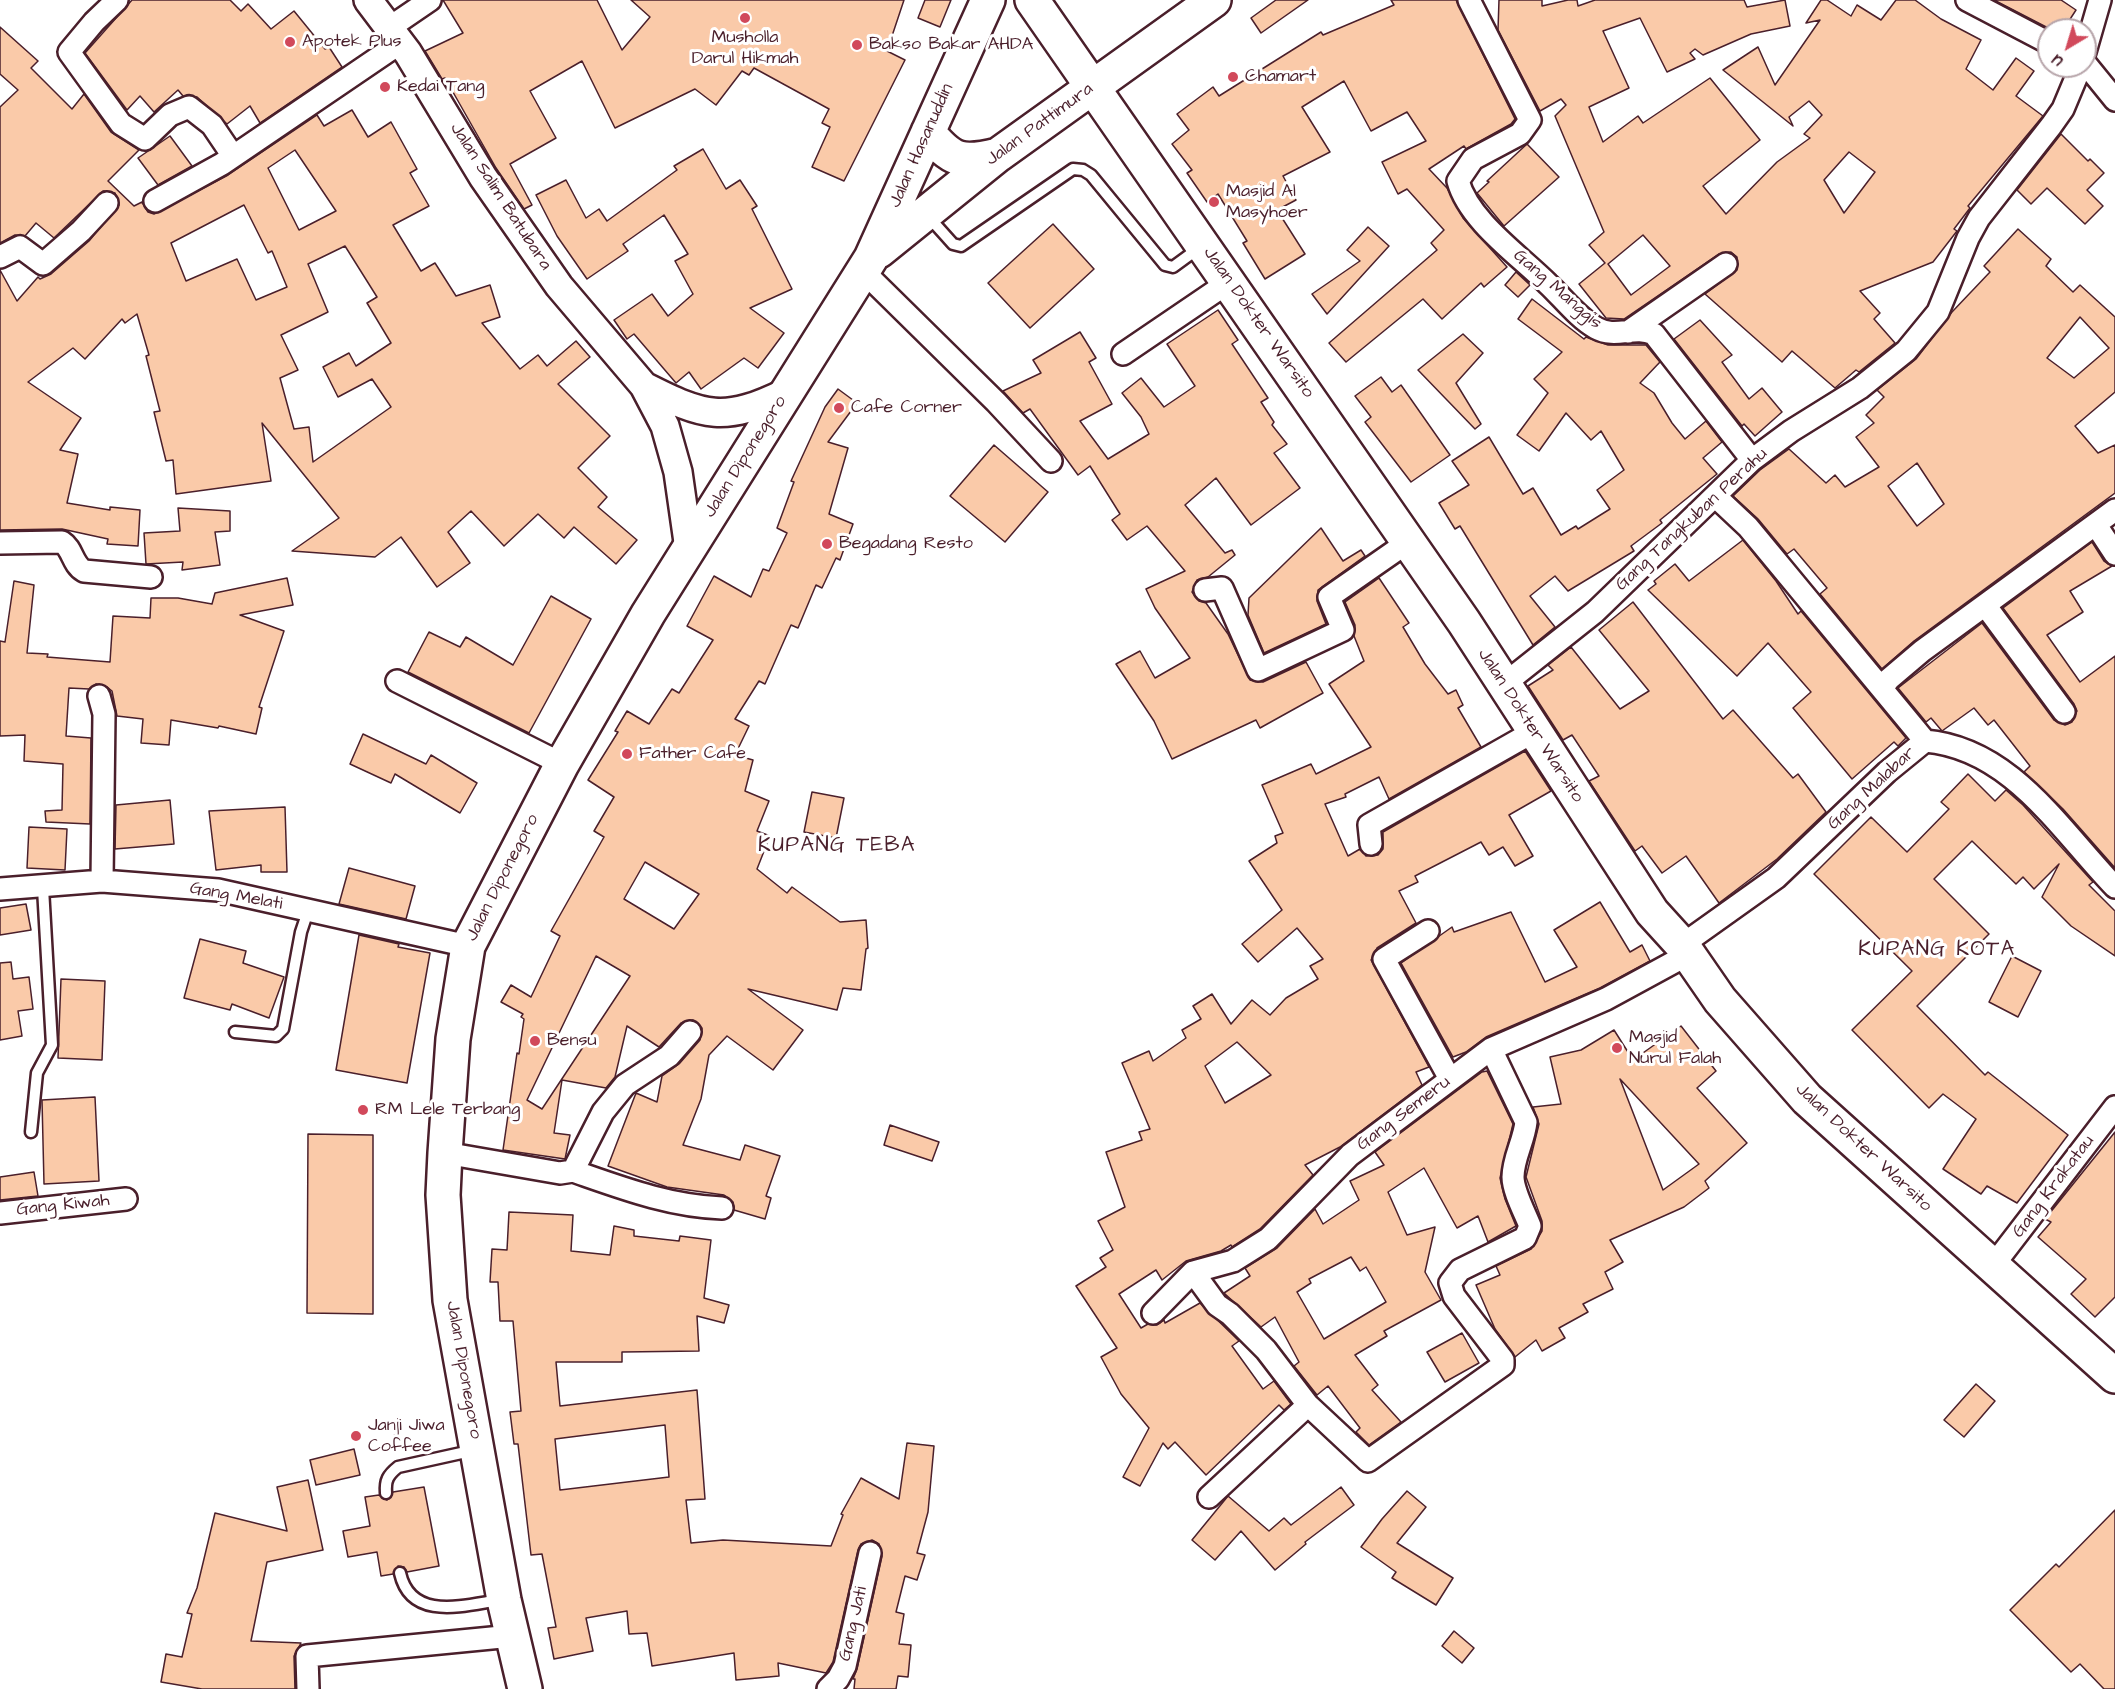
<!DOCTYPE html>
<style>
body{margin:0}
#map{position:relative;width:2115px;height:1689px;overflow:hidden;background:#fff;font-family:"Architects Daughter",sans-serif}
canvas{display:block}
.north{position:absolute;left:2037px;top:18px;width:60px;height:60px;box-sizing:border-box;background:#fff;border:2px solid #b7a5aa;border-radius:50%;rotate:218deg;font-size:16px;font-weight:700;line-height:24px;text-align:center;color:#4a1f2b}
.north::after{content:'';display:block;margin:auto;width:21px;height:27px;background:#d1495b;clip-path:polygon(50% 0,100% 100%,50% 72%,0 100%)}
</style>
<div id="map">
<canvas width="2115" height="1689"></canvas>
<div class="north">U</div>
</div>
<script>
const ctx = document.querySelector('canvas').getContext('2d');
ctx.lineJoin = 'round';
function fillPath(path, color) { ctx.fillStyle = color; ctx.fill(path, 'evenodd'); }
function trace(path, color, width, dash) { ctx.strokeStyle = color; ctx.lineWidth = width; ctx.lineCap = dash ? 'butt' : 'round'; ctx.setLineDash(dash || []); ctx.stroke(path); }
function drawText(font, color, halo, rows, align = 'center') {
  ctx.font = font + ' "Architects Daughter",sans-serif'; ctx.lineWidth = 6; ctx.setLineDash([]); ctx.textBaseline = 'middle'; ctx.strokeStyle = halo; ctx.fillStyle = color; for (const [text, x, y, turn = 0] of rows) {
    ctx.save(); ctx.translate(x, y); ctx.rotate((+turn || 0) * Math.PI / 180); ctx.textAlign = isNaN(turn) ? turn : align; if (halo) ctx.strokeText(text, 0, 0); ctx.fillText(text, 0, 0); ctx.restore();
  }
}
const building = new Path2D(`
 M132,0H230L241,11L248,4L271,29L294,11L325,49L329,47L342,67L260,123L250,106L227,124L197,97L183,96L178,90L154,112L140,96L127,110L85,53Z
 M443,0H597L622,50L650,17L631,0H904L887,51L905,60L844,181L812,167L830,127L822,123L829,109L754,68L749,75L742,71L716,105L695,89L615,128L582,61L530,91L556,138L510,164L532,205L524,209L496,168L445,78L442,79L425,51L463,33Z
 M925,0H951L940,27L918,18Z
 M1276,0H1308L1261,33L1251,18Z
 M1391,0H1456L1515,119L1511,124L1466,149L1464,146L1429,169L1447,188L1463,218L1507,267L1484,287L1481,283L1442,319L1423,299L1346,362L1329,343L1437,250L1431,243L1444,230L1407,189L1398,194L1382,162L1426,141L1407,112L1371,131L1344,81L1302,107L1330,152L1283,176L1296,200L1277,210L1305,254L1265,279L1243,243L1247,241L1218,194L1207,202L1187,173L1192,170L1172,144L1189,130L1177,114L1213,87L1219,96L1321,32L1323,35L1394,5Z
 M1499,0H1542V6L1568,0H1577L1578,6L1595,0H1744L1747,7L1785,0L1790,26L1751,34L1703,55L1695,49L1690,53L1695,59L1667,72L1640,18L1603,31L1629,88L1589,107L1603,142L1638,116L1643,123L1710,78L1760,140L1703,186L1726,214L1777,162L1810,138L1804,134L1822,115L1809,101L1789,117L1793,126L1723,70L1758,47L1775,85L1820,20L1806,23L1821,0H1827L1851,16L1857,5L1881,20L1896,0H1915L1941,19L1981,40L1966,69L1993,90L2016,58L2034,71L2016,96L2043,116L1968,206L1970,208L1954,229L1957,231L1933,262L1860,291L1880,313L1874,319L1895,343L1859,372L1856,370L1835,388L1792,351L1782,362L1705,294L1737,270V257L1731,252L1719,254L1624,319L1606,318L1579,284L1605,263L1589,245L1604,232L1555,116L1566,105L1561,99L1540,111L1498,30ZM1849,152L1875,172L1844,213L1824,180ZM1643,235L1670,266L1631,295L1608,264Z
 M1994,0H2061L2076,10L2063,30H2052Z
 M0,27L38,61L31,68L72,109L84,94L111,132L139,150L108,181L134,206L142,202L148,212L154,214L228,175L317,115L324,126L352,110L368,137L391,122L417,169L410,173L429,206L393,225L421,271L435,263L456,296L490,285L500,317L482,323L520,369L538,355L547,366L576,341L590,357L558,384L610,436L578,468L607,497L598,507L637,540L616,564L574,527L564,538L538,514L504,546L471,511L448,532L470,563L437,587L401,537L375,557L292,551L339,518L262,423L271,481L176,494L173,460L166,461L154,412L160,411L146,356L149,355L137,314L125,323L122,319L85,359L73,348L28,382L81,418L60,450L78,454L67,503L110,510V507L140,510L138,546L107,544L108,539L62,529L0,530V270L17,301L38,277L40,279L51,274L89,241L119,205L115,193L103,191L54,238L36,223L25,236L15,235L0,243V107L18,90L0,74ZM295,150L336,211L299,230L268,168ZM244,205L268,253L272,251L287,287L256,300L237,259L186,281L171,243ZM345,246L377,297L367,303L391,343L356,366L349,353L323,367L338,397L372,379L391,407L313,462L309,427L294,429L280,378L298,370L281,335L328,312L308,264Z
 M2061,134L2088,161L2090,159L2104,173L2087,190L2103,206L2085,224L2047,188L2031,204L2017,190Z
 M170,136L192,166L158,185L138,158Z
 M1527,144L1559,177L1504,226L1477,193L1489,182L1487,181Z
 M703,149L726,189L740,180L757,206L752,209L792,289L750,308L784,333L758,368L744,358L701,389L689,372L676,383L634,334L627,339L614,320L652,294L668,316L693,294L675,261L688,254L664,215L623,244L628,251L587,279L557,236L536,195L566,180L586,218L599,209L607,221L677,170L674,166Z
 M1053,224L1094,269L1030,328L988,283Z
 M1368,227L1389,246L1327,314L1312,294L1360,261L1347,250Z
 M2018,229L2051,259L2046,266L2073,292L2080,285L2115,317V392L2075,426L2098,453L2115,445V493L1914,641L1882,669L1820,594L1827,588L1794,549L1787,554L1758,519L1733,496L1760,470L1789,449L1826,483L1835,475L1845,487L1879,467L1856,437L1874,423L1866,415L1884,397L1877,390L1916,359L1952,312L1990,272L1984,266ZM2080,317L2109,348L2074,378L2047,358ZM1917,463L1944,504L1917,526L1888,486Z
 M1516,272L1530,285L1518,297L1505,285Z
 M1532,299L1584,339L1586,337L1608,345H1646L1660,362L1640,383L1654,393L1672,423L1685,439L1706,421L1722,442L1703,458L1717,474L1660,520L1662,523L1631,546L1634,551L1568,591L1555,576L1530,596L1555,627L1533,645L1460,526L1455,529L1439,503L1469,485L1452,461L1489,437L1523,494L1533,488L1561,535L1576,526L1578,529L1610,509L1597,490L1624,470L1601,431L1591,440L1566,413L1539,451L1517,435L1548,393L1534,379L1562,352L1518,319Z
 M1218,310L1238,340L1232,344L1268,398L1261,402L1274,422L1272,425L1287,444L1274,453L1300,488L1251,525L1216,478L1185,505L1225,553L1232,550L1235,555L1208,577L1197,580L1192,592L1199,601L1206,603L1228,634L1250,680L1263,682L1306,662L1323,693L1260,728L1256,720L1172,759L1154,721L1116,664L1140,651L1155,678L1190,658L1155,608L1146,589L1185,571L1147,526L1127,540L1112,520L1120,514L1090,466L1078,475L1030,409L1023,413L1003,391L1041,373L1033,360L1080,332L1096,358L1089,362L1112,404L1080,421L1108,459L1149,434L1141,417L1122,393L1141,378L1164,407L1195,386L1167,344Z
 M1700,320L1732,355L1722,362L1749,399L1762,388L1782,412L1755,436L1744,424L1742,426L1674,339Z
 M1463,334L1483,353L1456,383L1481,424L1475,429L1418,370Z
 M1381,377L1392,392L1401,385L1450,455L1411,482L1365,422L1371,417L1355,396Z
 M838,389L857,403L828,442L848,448L829,514L853,524L840,560L836,558L822,588L816,585L798,628L791,625L765,684L759,681L735,719L749,726L735,755L753,760L745,791L769,801L757,831L770,836L757,869L787,893L792,887L840,922L866,920L868,948L866,949L861,990L843,988L837,1010L748,989L803,1030L773,1070L727,1036L709,1055L701,1099L683,1145L740,1160L745,1145L780,1156L766,1196L771,1198L765,1219L734,1210L733,1202L724,1195L667,1187L608,1166L636,1093L657,1102L662,1076L679,1064L700,1040L702,1028L693,1020L681,1023L659,1047L627,1026L615,1077L606,1088L562,1080L554,1133L570,1135L565,1159L503,1150L517,1053L519,1054L524,1019L521,1017L523,1014L501,1002L511,985L531,997L560,936L551,931L604,837L594,831L614,797L588,780L618,732L615,731L627,711L649,724L672,689L679,693L713,640L687,626L714,576L751,597L763,569L769,571L787,533L777,528L794,482L791,481L825,407ZM645,862L699,894L674,929L624,899ZM596,956L630,976L542,1109L527,1100Z
 M994,445L1048,492L1005,542L950,496Z
 M178,508L230,511V531L215,532L220,565L182,570L183,562L146,564L144,533L180,531Z
 M1321,528L1343,561L1361,550L1365,556L1318,590L1317,601L1326,624L1264,653L1248,615L1249,598Z
 M1743,540L1776,581L1798,614L1801,611L1906,738L1898,746L1894,742L1852,779L1793,708L1811,692L1768,643L1737,676L1648,590L1656,584L1654,581L1675,564L1689,581Z
 M2092,542L2104,561L2112,566L2070,591L2083,612L2047,635L2080,682L2115,656V868L2063,809L2024,772L2030,766L1994,720L1988,725L1974,708L1942,731L1931,718L1926,722L1898,688L1982,623L2054,720L2065,725L2072,722L2077,711L2074,704L2003,608Z
 M287,578L293,605L240,615L284,631L259,707L262,708L256,734L219,726L218,728L171,720L169,745L141,743L143,719L117,716L112,691L107,687L96,684L89,689L69,688L66,736L91,738L90,824L46,822L45,811L62,810L63,764L24,761L25,735L0,736V641L5,642L14,581L34,585L27,653L48,654L47,657L110,662L113,616L150,618L151,598H178L212,604L215,593Z
 M1379,578L1409,623L1403,627L1425,664L1448,694L1456,690L1463,705L1458,708L1481,747L1389,799L1379,777L1345,794L1346,797L1325,804L1348,856L1360,849L1366,856L1378,855L1383,849V832L1525,751L1551,791L1509,815L1533,856L1515,866L1503,847L1489,855L1481,842L1415,876L1418,882L1399,891L1416,923L1377,948L1371,960L1429,1067L1416,1072L1422,1085L1340,1147L1305,1165L1313,1175L1260,1229L1232,1247L1231,1245L1221,1251L1186,1261L1162,1280L1156,1270L1119,1294L1141,1328L1148,1324L1157,1325L1164,1320L1165,1323L1200,1303L1239,1341L1232,1346L1263,1389L1274,1381L1291,1404L1284,1410L1279,1405L1206,1475L1175,1442L1168,1449L1163,1443L1140,1486L1123,1477L1149,1428L1121,1394L1101,1357L1117,1348L1076,1286L1106,1267L1100,1258L1113,1250L1098,1221L1125,1207L1106,1152L1142,1140L1139,1132L1150,1129L1122,1063L1149,1051L1153,1061L1186,1038L1182,1030L1201,1019L1193,1006L1212,994L1231,1024L1252,1000L1270,1015L1286,998L1318,979L1310,966L1323,959L1297,928L1258,962L1242,944L1282,910L1249,861L1277,843L1275,836L1283,833L1262,785L1311,764L1316,774L1371,747L1329,684L1364,661L1354,636L1355,625L1345,602ZM1237,1042L1271,1075L1225,1103L1205,1066Z
 M551,596L591,619L529,733L408,672L429,632L460,647L466,637L513,665Z
 M1633,602L1723,719L1733,710L1793,778L1798,774L1826,812L1777,859L1719,903L1686,856L1662,873L1642,846L1635,851L1589,781L1599,776L1572,735L1563,740L1528,686L1553,670L1548,665L1571,647L1620,709L1649,691L1599,630Z
 M363,734L426,764L431,755L477,783L460,813L395,774L391,783L350,764Z
 M1968,774L1995,801L2006,790L2023,805L2093,882L2089,885L2115,911V956L2071,926L2042,897L2059,864L2034,889L2023,877L2016,884L1972,841L1934,879L1989,934L1917,1006L1985,1075L1988,1072L2068,1135L2017,1203L1987,1186L1981,1194L1943,1169L1976,1119L1943,1094L1929,1108L1852,1030L1912,971L1814,874L1871,817L1907,852L1949,809L1941,802Z
 M812,792L844,798L836,838L804,832Z
 M170,800L174,844L115,849L116,805Z
 M285,807L287,872H261V865L216,870L209,811Z
 M29,827L67,829L65,870L27,868Z
 M349,868L415,886L406,919L339,904Z
 M1600,902L1630,952L1642,945L1650,961L1600,988L1486,1037L1466,1052L1453,1057L1401,963L1452,927L1454,932L1511,912L1545,982L1577,967L1554,930Z
 M26,904L31,930L0,935V908Z
 M359,935L399,944L398,947L430,953L407,1083L336,1070Z
 M200,939L246,951L243,963L284,977L269,1018L232,1004L230,1010L184,998Z
 M2012,956L2041,971L2018,1017L1989,1002Z
 M11,962L13,979L29,977L33,1009L18,1011L22,1036L0,1040V963Z
 M61,979L105,981L102,1060L58,1058Z
 M1681,1026L1716,1071L1697,1088L1747,1143L1705,1181L1709,1188L1684,1207L1610,1240L1623,1262L1605,1272L1613,1289L1583,1304L1588,1312L1559,1328L1565,1338L1542,1351L1536,1340L1515,1357L1495,1329L1476,1285L1500,1275L1496,1266L1531,1249L1542,1231V1221L1526,1177L1539,1124L1533,1107L1561,1104L1550,1057L1581,1050L1614,1030L1633,1060ZM1620,1079L1699,1164L1663,1190Z
 M1487,1071L1513,1124L1500,1178L1505,1199L1516,1226L1488,1242L1478,1216L1457,1228L1424,1168L1388,1192L1407,1235L1435,1227L1425,1272L1441,1300L1384,1331L1387,1336L1355,1355L1378,1385L1372,1390L1401,1422L1369,1445L1356,1432L1360,1428L1328,1386L1317,1395L1294,1366L1299,1362L1275,1317L1261,1327L1224,1293L1250,1276L1245,1268L1277,1248L1315,1209L1323,1224L1359,1200L1350,1181L1384,1165L1375,1152L1482,1072ZM1351,1257L1360,1271L1366,1267L1386,1302L1324,1339L1297,1292L1311,1283L1309,1279Z
 M95,1097L99,1181L44,1184L42,1100Z
 M890,1125L939,1142L932,1161L884,1145Z
 M2115,1132V1297L2095,1317L2071,1294L2086,1279L2038,1237L2051,1222L2045,1219Z
 M308,1134L373,1135V1314L307,1313Z
 M34,1172L38,1196L0,1200V1177Z
 M509,1212L573,1215L571,1251L610,1255L614,1226L634,1230V1236L679,1241L680,1236L711,1240L704,1298L729,1305L724,1323L697,1316L699,1351L622,1352V1362H556L560,1406L697,1390L705,1499L686,1500L691,1543L723,1540L831,1546L843,1515L841,1514L861,1478L899,1499L907,1443L934,1446L928,1512L917,1553L925,1555L917,1580L905,1576L896,1612L904,1614L899,1644L911,1645L908,1677L898,1676L896,1689H854L855,1679H853L857,1669L882,1556L879,1544L872,1540L861,1544L858,1550L833,1662L826,1673L778,1663L779,1676L736,1680L734,1653L652,1666L647,1633L629,1634L627,1611L586,1618L593,1651L554,1659L548,1628L556,1627L542,1554L531,1555L518,1444H514L510,1412L521,1411L513,1321H500L498,1282H490L492,1249L507,1250ZM665,1425L669,1477L560,1490L555,1439Z
 M1462,1333L1479,1363L1445,1382L1427,1352Z
 M1976,1384L1995,1401L1964,1437L1944,1420Z
 M354,1449L360,1475L316,1485L310,1460Z
 M308,1480L323,1550L267,1562L251,1641L301,1643L294,1656L295,1689H202L161,1682L166,1654L182,1657L192,1614L187,1613L197,1588L215,1513L287,1531L277,1487Z
 M424,1487L439,1566L407,1572L404,1567L398,1566L393,1574L381,1576L377,1552L348,1557L343,1531L370,1526L365,1497L379,1495L387,1500L393,1492Z
 M1341,1487L1354,1505L1305,1542L1306,1544L1275,1570L1241,1531L1215,1560L1192,1540L1228,1496L1269,1531L1284,1518L1291,1525Z
 M1407,1491L1426,1507L1397,1543L1453,1578L1436,1605L1392,1578L1396,1572L1361,1547L1382,1519Z
 M2115,1510V1689H2104L2080,1664L2071,1672L2010,1610L2056,1564L2059,1567Z
 M1454,1631L1474,1648L1462,1663L1442,1646Z`);
const service = new Path2D(`
 M927,215L953,244L961,246L1073,169L1083,170L1091,175L1165,265L1173,267L1199,248
 M235,1032L276,1036L283,1029L301,932L308,911
 M31,1132L37,1073L52,1045L43,888
 M386,1493C385,1480 388,1475 398,1467L475,1450
 M400,1573C411,1622 465,1605 500,1600`);
const minor = new Path2D(`
 M117,0L94,22L69,52L121,124L145,139L170,115L189,107L212,125L233,156
 M1469,0L1530,120L1520,134L1473,159L1458,181C1469,221 1519,255 1548,284C1563,298 1578,318 1596,328C1616,339 1634,325 1654,334L1752,460
 M1967,0L2049,43
 M389,28L430,0
 M2085,52L2100,0
 M2085,63L2115,100
 M155,201L222,164L400,43
 M0,257L20,247L43,264L81,231L107,203
 M863,271L996,402L1051,461
 M1628,332L1726,264
 M1123,354L1229,282
 M1715,496L1748,527L1925,741
 M2096,525L2115,554
 M0,543L62,542C73,549 72,564 84,571L151,577
 M1205,590L1222,588L1258,670L1343,630L1329,597L1408,542
 M1985,605L2064,712
 M397,681L562,764
 M1503,685L1595,612L1752,460L1791,431L1860,388L1906,351L1938,312L1968,238L1979,218L2051,126L2063,109L2081,66
 M1882,688L1889,679L1922,651L2115,510
 M99,696L104,714L102,881
 M1371,844L1369,825L1533,732
 M0,889L102,881L218,890L468,946
 M1428,931L1384,959L1450,1079
 M1682,945L1776,878L1887,772L1925,741C2011,748 2060,830 2115,887
 M445,1153L560,1173L573,1171L603,1112L625,1085L669,1056L690,1032
 M573,1171C622,1188 669,1206 722,1208
 M0,1213L126,1199
 M1992,1267L2115,1107
 M1193,1272L1217,1305L1230,1314L1266,1350L1308,1405L1368,1461L1503,1365V1360L1454,1296L1450,1283L1460,1270L1525,1238L1530,1226C1525,1213 1513,1191 1513,1177C1513,1158 1524,1141 1526,1122L1491,1049
 M1153,1313L1193,1272L1233,1261L1268,1239L1350,1155L1491,1049L1606,999L1687,955
 M1209,1497L1308,1405
 M308,1689L307,1656L512,1636
 M828,1689L838,1679L845,1666L870,1553`);
const tertiary = new Path2D(`
 M368,0L408,53L483,177L559,286L644,386L665,426L678,472L689,549
 M644,386C705,417 724,423 787,392`);
const primary = new Path2D(`
 M1032,0L1464,622L1652,912L1682,945L1720,1000L1807,1099L2115,1376
 M928,132C952,161 961,164 998,155
 M879,251L998,155L1214,0
 M525,1689L504,1600L450,1300L443,1195L445,1153L453,1039L468,946L562,764L648,614L871,258L988,0`);
const markers = [
 [745,18,6,"#d1495b"],
 [290,42,6,"#d1495b"],
 [857,45,6,"#d1495b"],
 [1233,77,6,"#d1495b"],
 [385,87,6,"#d1495b"],
 [1214,202,6,"#d1495b"],
 [839,408,6,"#d1495b"],
 [827,544,6,"#d1495b"],
 [627,754,6,"#d1495b"],
 [535,1041,6,"#d1495b"],
 [1617,1048,6,"#d1495b"],
 [363,1110,6,"#d1495b"],
 [356,1436,6,"#d1495b"]
];
const poiNames = [
 ["Musholla",745,38,"center"],
 ["Darul Hikmah",745,59,"center"],
 ["Apotek Plus",302,42],
 ["Bakso Bakar AHDA",869,45],
 ["Chamart",1245,77],
 ["Kedai Tang",397,87],
 ["Masjid Al",1226,192],
 ["Masyhoer",1226,213],
 ["Cafe Corner",851,408],
 ["Begadang Resto",839,544],
 ["Father Cafe",639,754],
 ["Masjid",1629,1038],
 ["Nurul Falah",1629,1059],
 ["Bensu",547,1041],
 ["RM Lele Terbang",375,1110],
 ["Janji Jiwa",368,1426],
 ["Coffee",368,1447]
];
const streetNames = [
 ["Jalan Pattimura",1040,125,-36],
 ["Jalan Hasanuddin",922,146,-66],
 ["Jalan Salim Batubara",500,197,57],
 ["Gang Manggis",1557,290,41],
 ["Jalan Dokter Warsito",1258,323,55],
 ["Jalan Diponegoro",746,457,-58],
 ["Gang Tangkuban Perahu",1692,520,-43],
 ["Jalan Dokter Warsito",1530,726,57],
 ["Gang Malabar",1872,789,-43],
 ["Jalan Diponegoro",503,878,-63],
 ["Gang Melati",236,897,10],
 ["Gang Semeru",1404,1114,-37],
 ["Jalan Dokter Warsito",1863,1148,43],
 ["Gang Krakatau",2054,1187,-53],
 ["Gang Kiwah",63,1206,-6],
 ["Jalan Diponegoro",463,1370,80],
 ["Gang Jati",854,1624,-77]
];
const quarterNames = [
 ["KUPANG TEBA",837,847],
 ["KUPANG KOTA",1937,951]
];
fillPath(building, '#facaa9');
trace(building, '#4a1f2b', 1.5);
trace(service, '#4a1f2b', 15);
trace(minor, '#4a1f2b', 26);
trace(tertiary, '#4a1f2b', 32);
trace(primary, '#4a1f2b', 38);
trace(service, '#fff', 10);
trace(minor, '#fff', 21);
trace(tertiary, '#fff', 27);
trace(primary, '#fff', 33);
for (const [x, y, r, color] of markers) { const dot = new Path2D(); dot.arc(x, y, r, 0, 2 * Math.PI); ctx.fillStyle = color; ctx.fill(dot); trace(dot, '#fff', 2); }
drawText('18px', '#4a1f2b', '#fff', poiNames, 'left');
drawText('18px', '#4a1f2b', '#fff', streetNames);
ctx.letterSpacing = '1.5px';
drawText('21px', '#4a1f2b', '#fff', quarterNames);
ctx.letterSpacing = '0px';
</script>
